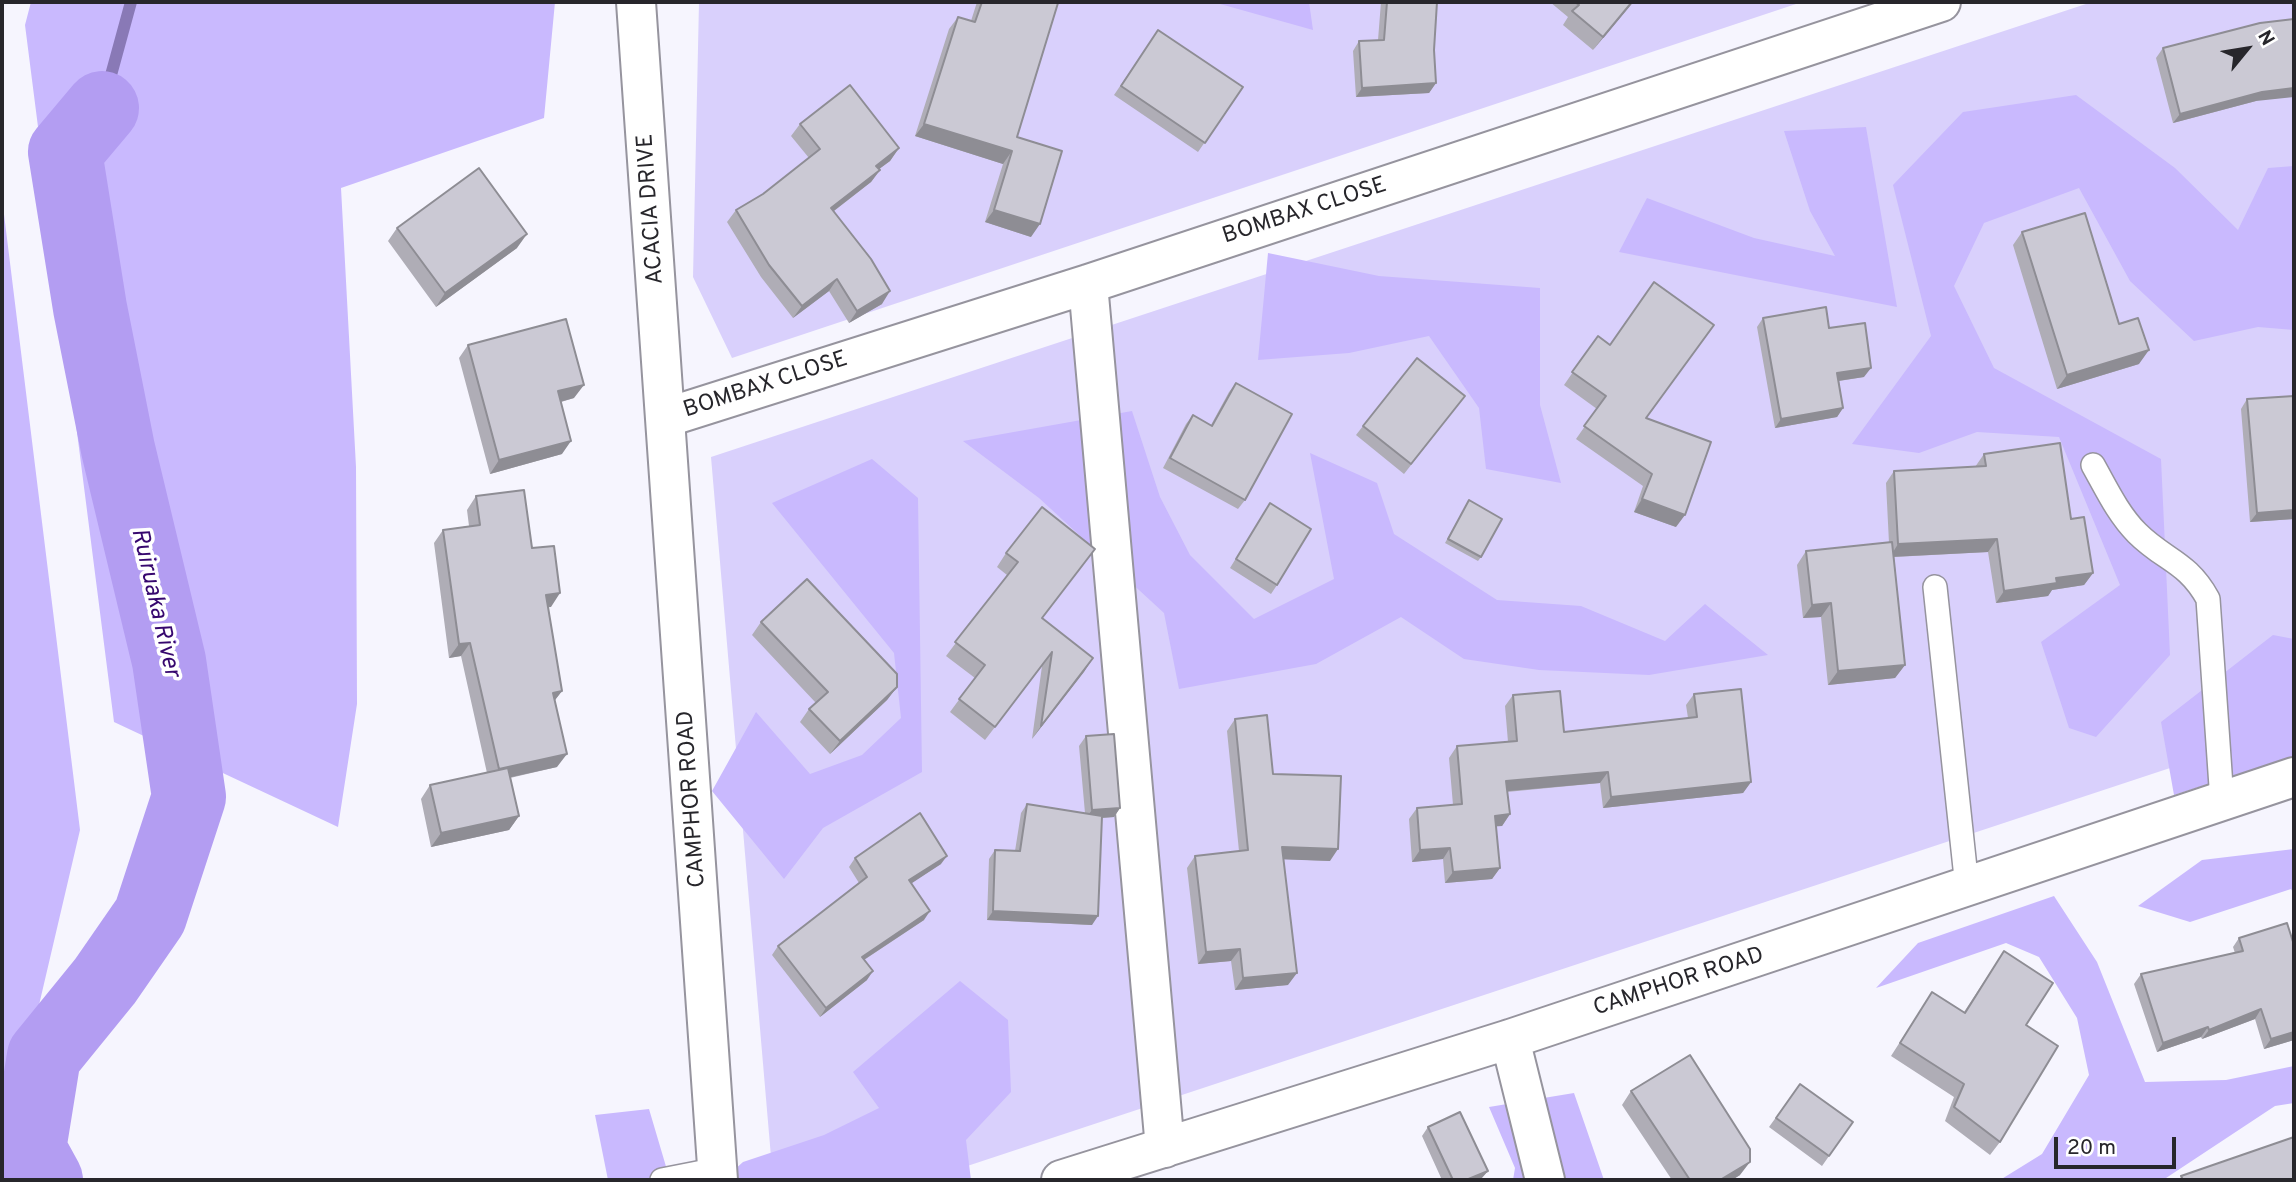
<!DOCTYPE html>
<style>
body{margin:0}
#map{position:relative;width:2296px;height:1182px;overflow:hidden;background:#f6f5fe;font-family:Overpass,sans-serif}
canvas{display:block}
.frame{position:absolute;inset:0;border:4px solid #27262b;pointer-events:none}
.north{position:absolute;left:2212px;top:14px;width:70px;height:70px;-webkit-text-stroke:5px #fff;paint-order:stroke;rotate:60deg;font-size:19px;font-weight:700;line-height:28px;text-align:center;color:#27262b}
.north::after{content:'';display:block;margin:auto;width:24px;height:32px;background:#27262b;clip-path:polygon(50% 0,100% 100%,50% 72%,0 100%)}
.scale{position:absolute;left:2054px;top:1137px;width:122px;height:32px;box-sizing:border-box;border:4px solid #27262b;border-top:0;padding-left:9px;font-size:21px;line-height:24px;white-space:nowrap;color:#27262b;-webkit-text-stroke:5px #fff;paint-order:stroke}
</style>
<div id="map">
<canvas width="2296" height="1182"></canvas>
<div class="frame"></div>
<div class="north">N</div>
<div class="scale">20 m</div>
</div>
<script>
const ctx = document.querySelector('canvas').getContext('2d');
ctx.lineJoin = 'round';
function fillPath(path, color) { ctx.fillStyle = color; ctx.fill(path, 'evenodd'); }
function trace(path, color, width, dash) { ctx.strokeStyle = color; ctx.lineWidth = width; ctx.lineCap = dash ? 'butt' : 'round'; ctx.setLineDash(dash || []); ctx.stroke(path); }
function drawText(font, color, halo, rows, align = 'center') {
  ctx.font = font + ' Overpass,sans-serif'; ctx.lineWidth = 7; ctx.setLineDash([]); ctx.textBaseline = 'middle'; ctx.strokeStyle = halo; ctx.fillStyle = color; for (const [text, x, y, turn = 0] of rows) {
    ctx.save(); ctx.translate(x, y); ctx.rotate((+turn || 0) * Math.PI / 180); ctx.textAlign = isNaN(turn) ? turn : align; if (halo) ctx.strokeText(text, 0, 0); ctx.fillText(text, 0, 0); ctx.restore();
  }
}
const green = new Path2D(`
 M699,2H1802L732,358L693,277Z
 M2092,2H2294V727L925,1180H773L711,457Z`);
const forest = new Path2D(`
 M31,2H555L544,118L341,188L356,467L357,704L338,827L114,722L25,25Z
 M1213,2H1309L1313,30Z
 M2076,95L2175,168L2238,230L2268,168L2294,166V330L2258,327L2194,341L2130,281L2079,188L1984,223L1954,286L1994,368L2161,459L2170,655L2096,737L2069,728L2041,642L2120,585L2059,437L1977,432L1919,453L1852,444L1931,336L1893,185L1963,112Z
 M1866,127L1897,307L1619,252L1647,198L1754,238L1835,256L1810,211L1784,131Z
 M2,198L80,830L2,1163Z
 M1268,253L1379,276L1540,288V405L1561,483L1486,469L1479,408L1429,336L1349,353L1258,360Z
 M1132,411L1160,497L1190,555L1254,619L1334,579L1310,453L1377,483L1394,534L1497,600L1581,606L1665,641L1705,604L1768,655L1649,675L1539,670L1464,659L1401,617L1316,664L1179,689L1164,613L1039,498L963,441Z
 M872,459L918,498L922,772L823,828L784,879L712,791L756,712L810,774L862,755L901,718L894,653L772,503Z
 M2273,635L2294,639V766L2271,764L2174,795L2161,722Z
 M2294,849V894L2291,889L2190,922L2138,906L2202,860Z
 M2054,896L2097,962L2145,1082L2226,1080L2294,1066V1103L2275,1106L2163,1180H2000L2042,1154L2089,1075L2077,1018L2039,957L2006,943L1876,988L1918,943Z
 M960,981L1008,1020L1011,1092L966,1140L971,1180H723L743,1162L824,1135L879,1108L853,1072Z
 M1574,1093L1604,1180H1513L1515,1168L1489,1107Z
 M649,1109L670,1180H608L595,1115Z`);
const stream = new Path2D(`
 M102,108L131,2`);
const river = new Path2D(`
 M46,1180L29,1149L44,1056L105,981L150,916L189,797L169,661L118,449L90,308L65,152L102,108`);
const service = new Path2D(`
 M2093,465C2106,488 2118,514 2137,533C2165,561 2187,561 2208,599L2222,801
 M1935,587L1967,887
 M662,1180L718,1169`);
const minor = new Path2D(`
 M636,2L718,1180
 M1088,284L1165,1148
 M668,417L1088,284L1941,2
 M1510,1039L1545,1180
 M1061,1180L1510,1039L2294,777`);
const wall = new Path2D(`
 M977,2H1055L1017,137L1031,237L985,222L1003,164L915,136L949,29L958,17L971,21Z
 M1381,2H1437L1434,50L1436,83L1429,93L1356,97L1353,51L1359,41L1378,40Z
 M1550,2H1633L1593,50L1563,25L1568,17Z
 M1158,30L1243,87L1198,152L1114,95Z
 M2163,48L2256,101L2173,123L2156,58Z
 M800,124L899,148L890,161L879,169L880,170L871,182L834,211L882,304L849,323L829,291L793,318L761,277L727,222L736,210L763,194L809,158L791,136Z
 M397,228L517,248L436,307L388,241Z
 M2022,232L2119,324L2139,364L2057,389L2013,245Z
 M1763,318L1829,328L1864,377L1839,381L1843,408L1837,417L1775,428L1757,327Z
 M1598,336L1647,418L1676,527L1634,512L1643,486L1576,439L1597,409L1564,385Z
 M468,345L574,398L561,402L562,454L490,474L459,358Z
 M1236,383L1245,500L1238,509L1163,468L1186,424L1193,415L1211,425L1229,392Z
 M2247,399L2294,519L2250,522L2241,409Z
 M1458,405L1404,474L1356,435L1363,426Z
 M1984,454L2071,519L2093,573L2084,585L2052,590L2048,596L1996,603L1988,552L1894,557L1905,665L1895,678L1828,685L1821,617L1803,618L1797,565L1806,551L1889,543L1886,483L1894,471L1975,467Z
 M476,496L532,548L551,607H548L562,691L554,701L557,767L510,778L519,816L509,830L431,847L421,799L430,785L487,773L461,656L449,658L434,543L443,530L469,526L467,510Z
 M1469,500L1481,557L1478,561L1445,543Z
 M1270,503L1277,585L1271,594L1230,568Z
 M1095,549L1042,618L1093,658L1032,739L1042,666L985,740L950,712L975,678L946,656L1007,575L997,567L1006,553Z
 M761,622L897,687L887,700L830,754L800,722L809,709L816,703L752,635Z
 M1694,694L1751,782L1743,793L1603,808L1600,783L1507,792L1510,814L1502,826H1496L1500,868L1492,879L1445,883L1443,859L1412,862L1409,819L1417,808L1453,805L1449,758L1457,746L1508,742L1505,706L1513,695L1564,732L1688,718L1686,705Z
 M1235,719L1273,774L1330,861L1284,859L1288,985L1235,990L1231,961L1198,964L1187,868L1195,856L1239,851L1227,731Z
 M1086,736L1120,808L1114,817L1102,818L1092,925L987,920L989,859L995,850L1015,851L1021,813L1027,804L1085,813L1079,746Z
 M855,858L941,864L911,883L924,920L864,960L867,980L820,1017L772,955L778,946L859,883L849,867Z
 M2239,938L2294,1040L2264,1049L2255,1019L2202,1039L2201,1037L2157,1052L2134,984L2141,974L2235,953L2233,947Z
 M2004,951L2000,1142L1990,1155L1945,1121L1954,1097L1891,1056L1932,992L1964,1012Z
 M1800,1084L1853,1122L1822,1166L1769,1127Z
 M1631,1091L1740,1175L1732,1180H1672L1622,1105Z
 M1428,1127L1488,1171L1480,1180H1442L1422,1136Z`);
const shadedWall = new Path2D(`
 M1632,2H1633L1593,50L1603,37Z
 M1436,83L1429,93L1356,97L1362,88Z
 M2294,88V97L2256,101L2173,123L2180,114L2262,92Z
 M924,124L1012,151L1003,164L915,136Z
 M899,148L890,161L867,178L876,166Z
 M880,170L871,182L822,220L831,208Z
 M994,210L1040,224L1031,237L985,222Z
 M527,234L517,248L436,307L445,293Z
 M837,279L829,291L793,318L802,306Z
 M890,291L882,304L849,323L857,311Z
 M2149,350L2139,364L2057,389L2067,375Z
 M1871,368L1864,377L1831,382L1837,373Z
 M584,385L574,398L549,405L558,391Z
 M1843,408L1837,417L1775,428L1781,419Z
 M571,441L562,454L490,474L499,460Z
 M1642,499L1685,515L1676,527L1634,512Z
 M2294,510V519L2250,522L2257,513Z
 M1997,539L1988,552L1890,557L1898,544Z
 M2093,573L2084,585L2052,590L2048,596L1996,603L2004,591L2056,578Z
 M560,593L551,607L536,608L546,595Z
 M1831,603L1821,617L1803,618L1812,605Z
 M470,643L461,656L449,658L459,644Z
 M1093,658L1084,672L1032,739L1041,726Z
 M1905,665L1895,678L1828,685L1838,671Z
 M897,687L887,700L830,754L840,741Z
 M562,691L552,704L553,693Z
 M567,754L557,767L489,782L499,769Z
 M1608,772L1600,783L1498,792L1506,781Z
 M1751,782L1743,793L1603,808L1611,797Z
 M1120,808L1114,817L1085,819L1092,810Z
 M1510,814L1502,826L1487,827L1495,816Z
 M519,816L509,830L431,847L441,833Z
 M1282,847L1338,849L1330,861L1274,859Z
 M1450,848L1443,859L1412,862L1420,850Z
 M947,856L941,864L903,889L909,880Z
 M1500,868L1492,879L1445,883L1453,872Z
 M930,911L924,920L856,965L862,957Z
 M993,911L1098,916L1092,925L987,920Z
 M1240,949L1231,961L1198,964L1206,952Z
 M873,971L867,980L820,1017L826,1008Z
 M1297,973L1288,985L1235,990L1243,978Z
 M2261,1009L2255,1019L2202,1039L2209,1030Z
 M2208,1027L2201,1037L2157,1052L2163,1043Z
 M2294,1032V1040L2264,1049L2271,1039Z
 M1750,1162L1740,1175L1732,1180H1720Z
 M1488,1171L1480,1180H1466Z`);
const building = new Path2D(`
 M982,2H1055L1058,3L1017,137L1062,151L1040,224L994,210L1012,151L924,124L958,17L975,22Z
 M1387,2H1437L1434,50L1436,83L1362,88L1359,41L1384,40Z
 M1575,2H1632L1603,37L1572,11L1579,5Z
 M2294,19V88L2262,92L2180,114L2163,48L2260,23Z
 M1158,30L1243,87L1205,143L1121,86Z
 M850,85L899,148L876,166L880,170L831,208L871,259L890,291L857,311L837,279L802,306L769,265L736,210L763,194L820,149L800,124Z
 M479,168L527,234L445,293L397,228Z
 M2085,213L2119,324L2138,318L2149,350L2067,375L2022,232Z
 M1654,282L1714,325L1646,418L1711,442L1685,515L1642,499L1652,474L1584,426L1606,396L1572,372L1598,336L1610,345Z
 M1826,307L1829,328L1865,323L1871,368L1837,373L1843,408L1781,419L1763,318Z
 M566,319L584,385L558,391L571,441L499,460L468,345Z
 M1417,358L1465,396L1411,464L1363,426Z
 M1236,383L1292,414L1245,500L1170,458L1193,415L1212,426Z
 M2294,396V510L2257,513L2247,399Z
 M2060,443L2071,519L2084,517L2093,573L2056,578L2057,583L2004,591L1997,539L1898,544L1894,471L1986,466L1984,454Z
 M524,490L532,548L554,546L560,593L546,595L562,691L553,693L567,754L499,769L470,643L459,644L443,530L480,525L476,496Z
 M1469,500L1502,519L1481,557L1448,539Z
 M1270,503L1311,529L1277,585L1236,559Z
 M1042,507L1095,549L1042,618L1093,658L1041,726L1052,652L995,727L959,699L985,665L955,642L1018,562L1006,553Z
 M1892,542L1905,665L1838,671L1831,603L1812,605L1806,551Z
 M807,579L897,674V687L840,741L809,709L828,692L761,622Z
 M1741,689L1751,782L1611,797L1608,772L1506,781L1510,814L1495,816L1500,868L1453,872L1450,848L1420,850L1417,808L1462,804L1457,746L1517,741L1513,695L1560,691L1564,732L1697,717L1694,694Z
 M1267,715L1273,774L1341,776L1338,849L1282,847L1297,973L1243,978L1240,949L1206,952L1195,856L1248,850L1235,719Z
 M1114,734L1120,808L1092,810L1086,736Z
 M508,768L519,816L441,833L430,785Z
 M1027,804L1102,816L1098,916L993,911L995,850L1020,851Z
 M920,813L947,856L909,880L930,911L862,957L873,971L826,1008L778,946L867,877L855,858Z
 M2287,923L2294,945V1032L2271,1039L2261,1009L2209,1030L2208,1027L2163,1043L2141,974L2243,951L2239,938Z
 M2004,951L2053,983L2026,1025L2058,1046L2000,1142L1954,1107L1964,1084L1900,1043L1932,992L1965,1013Z
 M1690,1055L1750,1149V1162L1720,1180H1690L1631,1091Z
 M1800,1084L1853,1122L1829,1156L1776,1118Z
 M1460,1112L1488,1171L1466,1180H1453L1428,1127Z
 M2294,1137V1180H2183L2181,1176Z`);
const streetNames = [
 ["ACACIA DRIVE",652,209,-94],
 ["BOMBAX CLOSE",1305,212,-18],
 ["BOMBAX CLOSE",766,386,-18],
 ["CAMPHOR ROAD",693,799,-94],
 ["CAMPHOR ROAD",1679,983,-18]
];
const waterNames = [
 ["Ruiruaka River",154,603,77]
];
fillPath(green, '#d9d0fc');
fillPath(forest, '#c9b9fe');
trace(stream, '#8979b6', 12);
trace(river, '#b39df2', 74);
trace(service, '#96949e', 26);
trace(minor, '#96949e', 42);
trace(service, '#fff', 23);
trace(minor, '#fff', 38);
fillPath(wall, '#afadb6');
fillPath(shadedWall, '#8e8d94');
fillPath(building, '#cbc9d4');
trace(building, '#8e8d94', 2);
drawText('23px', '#27262b', '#fff', streetNames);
drawText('italic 24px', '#36076e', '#fff', waterNames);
</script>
